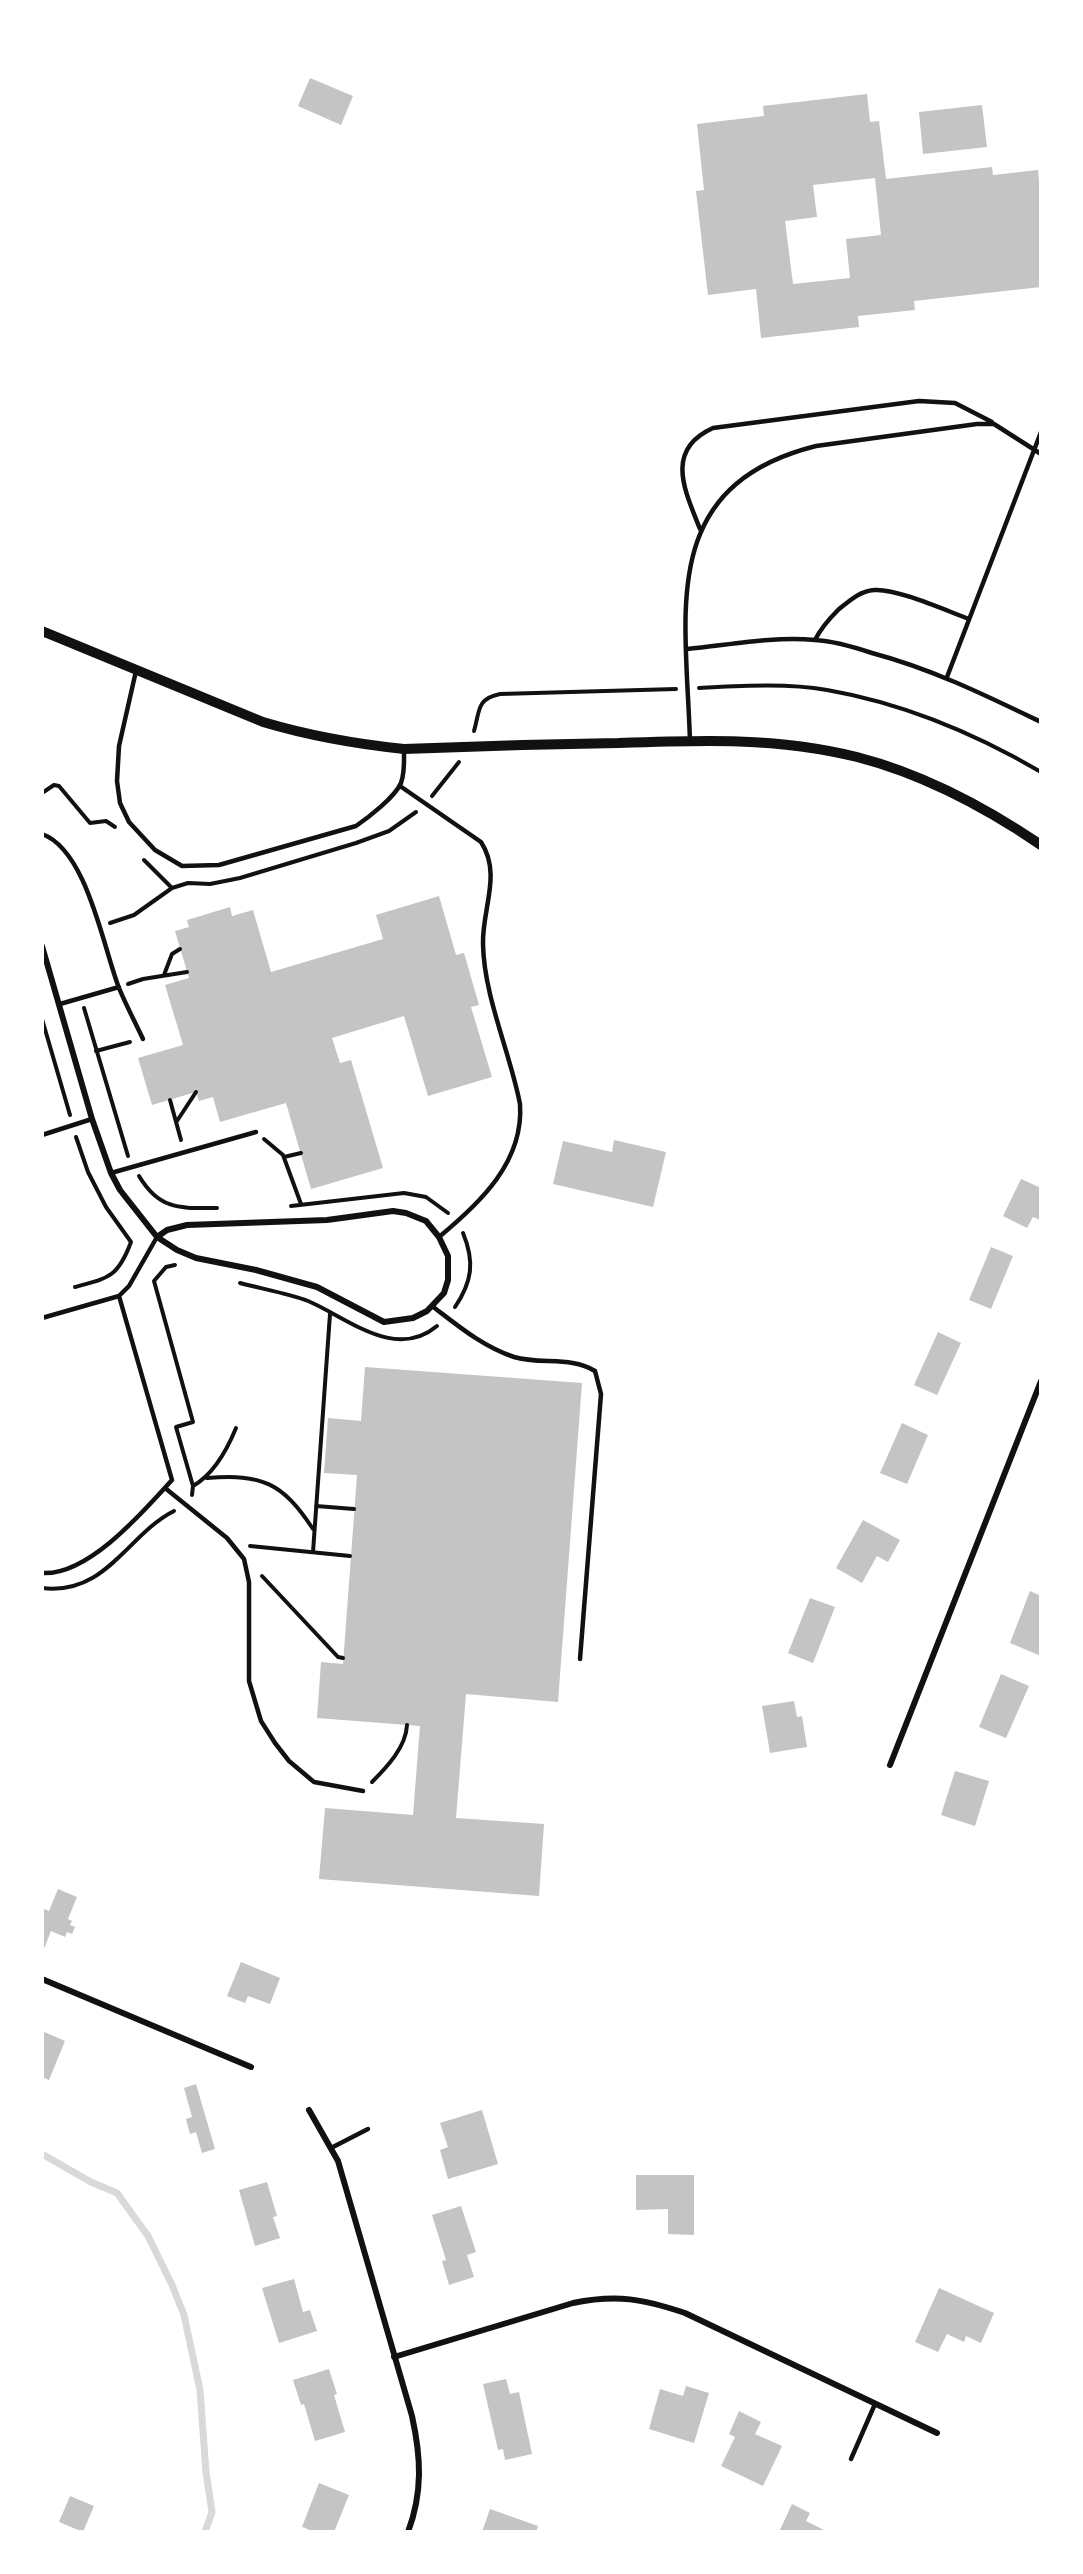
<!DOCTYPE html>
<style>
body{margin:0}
#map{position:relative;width:1083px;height:2574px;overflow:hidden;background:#fff;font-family:"Fira Sans Condensed",sans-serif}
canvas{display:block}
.frame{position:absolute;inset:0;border:44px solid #fff;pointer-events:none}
</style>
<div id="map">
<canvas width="1083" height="2574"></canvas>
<div class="frame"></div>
</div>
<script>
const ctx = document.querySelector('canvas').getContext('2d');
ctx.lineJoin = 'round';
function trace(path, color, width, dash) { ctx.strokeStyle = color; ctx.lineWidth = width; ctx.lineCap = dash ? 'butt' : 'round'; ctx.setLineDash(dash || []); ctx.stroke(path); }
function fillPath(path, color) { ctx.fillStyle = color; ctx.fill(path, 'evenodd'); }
const stream = new Path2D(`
 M42,2154L91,2182L117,2193L148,2236L172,2285L184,2315L200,2390L206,2472L212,2512L205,2532`);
const building = new Path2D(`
 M310,78L353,96L341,125L298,106Z
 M867,94L870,122L879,121L886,179L992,167L993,175L1038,170L1041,201V287L914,301L915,310L858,316L859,327L761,338L756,289L708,295L696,191L704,190L697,124L764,116L763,106ZM875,178L881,235L846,239L850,278L793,284L785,221L817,217L813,185Z
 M982,105L987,147L923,154L919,112Z
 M439,896L456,955L464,953L479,1005L471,1007L492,1077L428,1096L404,1016L332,1038L340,1063L351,1060L383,1168L311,1189L286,1103L220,1122L213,1097L199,1101L196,1092L152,1105L138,1058L183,1045L165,985L189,978L175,931L189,927L187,920L230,907L232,916L253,910L271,972L383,939L376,915Z
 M614,1140L666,1152L653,1207L553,1184L563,1141L612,1152Z
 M1021,1179L1041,1188V1218L1040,1220L1033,1217L1027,1228L1003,1216Z
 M991,1247L1013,1256L991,1309L969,1300Z
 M938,1332L961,1343L937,1395L914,1385Z
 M365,1367L582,1383L558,1702L466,1694L456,1818L544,1824L539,1896L319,1879L325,1808L413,1815L420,1726L317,1718L321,1662L343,1664L357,1475L324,1473L328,1418L361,1421Z
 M902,1423L928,1435L907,1484L880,1473Z
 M863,1520L900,1540L888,1562L877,1556L862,1583L836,1568Z
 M1030,1591L1041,1596V1656L1010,1643Z
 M810,1598L835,1607L813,1663L788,1653Z
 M1001,1674L1029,1686L1006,1738L979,1727Z
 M794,1701L797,1717L802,1716L807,1747L770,1753L762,1706Z
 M955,1771L989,1781L975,1826L941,1815Z
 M58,1889L77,1897L68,1919L72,1921L70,1925L75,1927L72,1934L67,1932L65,1937L51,1931L42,1954V1908L49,1911Z
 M241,1962L280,1978L270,2004L248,1996L245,2003L227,1996Z
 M42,2031L65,2041L49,2080L42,2077Z
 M196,2084L215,2149L202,2153L196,2132L190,2134L186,2119L192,2117L184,2088Z
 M482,2110L498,2164L448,2179L440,2150L448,2147L440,2123Z
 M636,2175H694V2235L668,2234V2209L636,2210Z
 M267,2182L277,2216L273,2217L280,2238L255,2246L239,2190Z
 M461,2206L476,2252L467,2255L474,2277L449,2285L442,2261L446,2260L432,2215Z
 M294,2279L303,2312L310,2310L317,2331L279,2343L262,2288Z
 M939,2288L994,2313L981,2343L966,2336L964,2342L947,2334L938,2352L915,2342Z
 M329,2369L337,2394L334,2395L345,2432L315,2441L304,2404L301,2405L293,2380Z
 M506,2379L510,2394L519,2392L532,2454L505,2460L503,2449L498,2450L483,2384Z
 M686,2386L709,2393L694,2443L649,2429L660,2389L683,2396Z
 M739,2411L761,2422L755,2434L782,2446L763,2486L721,2466L735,2437L729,2434Z
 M319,2483L349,2495L334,2532H307L308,2529L302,2527Z
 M70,2496L94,2506L83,2532L59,2522Z
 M792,2504L810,2513L806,2521L828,2532H779Z
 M490,2509L538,2526L536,2532H482Z`);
const path = new Path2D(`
 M699,688C740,686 786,683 827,690C902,703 976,734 1041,772
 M474,731C480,711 476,699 500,694L676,689
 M42,793L54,785L59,786L90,823L106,821L115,827
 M432,796L459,762
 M144,860L172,888
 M110,923L134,915L172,888L188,883L210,884L240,878L356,843L389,831L416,812
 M164,975L172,954L180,949
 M128,984L143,979L187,972
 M84,1008L128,1156
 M42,1019L70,1115
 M96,1051L130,1042
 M170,1100L181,1140
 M177,1121L196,1092
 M264,1139L283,1155L301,1204
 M284,1157L301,1153
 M139,1176C160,1211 181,1208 217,1208
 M291,1206L404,1193L426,1197L448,1213
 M175,1265L166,1267L154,1281L193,1422L176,1427L193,1486L192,1495
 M240,1283C262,1289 287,1293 308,1301C348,1318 395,1361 437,1326
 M75,1287C109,1278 118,1277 131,1242L106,1207L88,1172L76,1137
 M455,1307C472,1282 475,1262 463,1233
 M207,1478C262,1474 282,1482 313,1529
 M193,1486C214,1474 227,1450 236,1428
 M316,1506L354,1509
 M250,1546L350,1556
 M313,1552L330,1314
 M262,1576L338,1657L343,1658
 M42,1588C106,1596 128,1534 174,1511
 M372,1782C387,1767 406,1747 407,1725`);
const service = new Path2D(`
 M700,529C685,491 664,450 713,428L919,401L955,403L992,422
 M815,640C821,628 828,620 838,610C849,601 860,591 874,590C896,588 947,611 969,619
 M687,649C729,645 773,636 815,640C834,641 854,647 872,653C932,669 985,695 1041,722
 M136,671L119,746L117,781L120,803L129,822L155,850L182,866L219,865L356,826C369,817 395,797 401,783C405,772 404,760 404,749
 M947,677L1041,432
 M690,741C686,612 657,486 816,446L977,424H994L1041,454
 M400,786L481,842C502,874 482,909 483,944C484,997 510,1052 520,1104C524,1162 480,1203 439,1237
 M42,834C87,850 103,947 119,988C126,1005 135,1022 143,1039
 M60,1004L119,987
 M42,1135L92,1119
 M111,1173L256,1132
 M432,1306C457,1325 483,1347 514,1357C541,1365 571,1356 595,1371L601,1394L580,1659
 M42,1318L119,1296
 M165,1488L227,1538L244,1559L249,1582V1681L261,1721L275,1743L289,1761L314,1782L363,1791
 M42,1573C88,1576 143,1512 172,1480L119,1296L129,1286L157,1237
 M331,2148L368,2129
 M851,2459L875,2404`);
const minor = new Path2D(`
 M42,946L92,1119L111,1173L120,1190L157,1237L177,1250L196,1258L256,1270L317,1287L384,1322L413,1318L427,1311L444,1293L448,1280V1256L439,1237L426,1221L406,1213L393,1211L327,1220L187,1225L167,1230L157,1237
 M890,1765L1041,1381
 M42,1979L251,2067
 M309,2110L338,2161L412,2416C421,2457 423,2492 408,2532
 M394,2357L573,2303C617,2294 643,2299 685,2313L937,2433`);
const tertiary = new Path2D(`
 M42,631L263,722C310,736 356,744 404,749C475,746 546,744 618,743C699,740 778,737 857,757C923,774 985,807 1041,845`);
trace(stream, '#d9d9d9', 7);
fillPath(building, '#c4c4c4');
trace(path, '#111', 4);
trace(service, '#111', 4.5);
trace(minor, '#111', 6);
trace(tertiary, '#111', 10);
</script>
